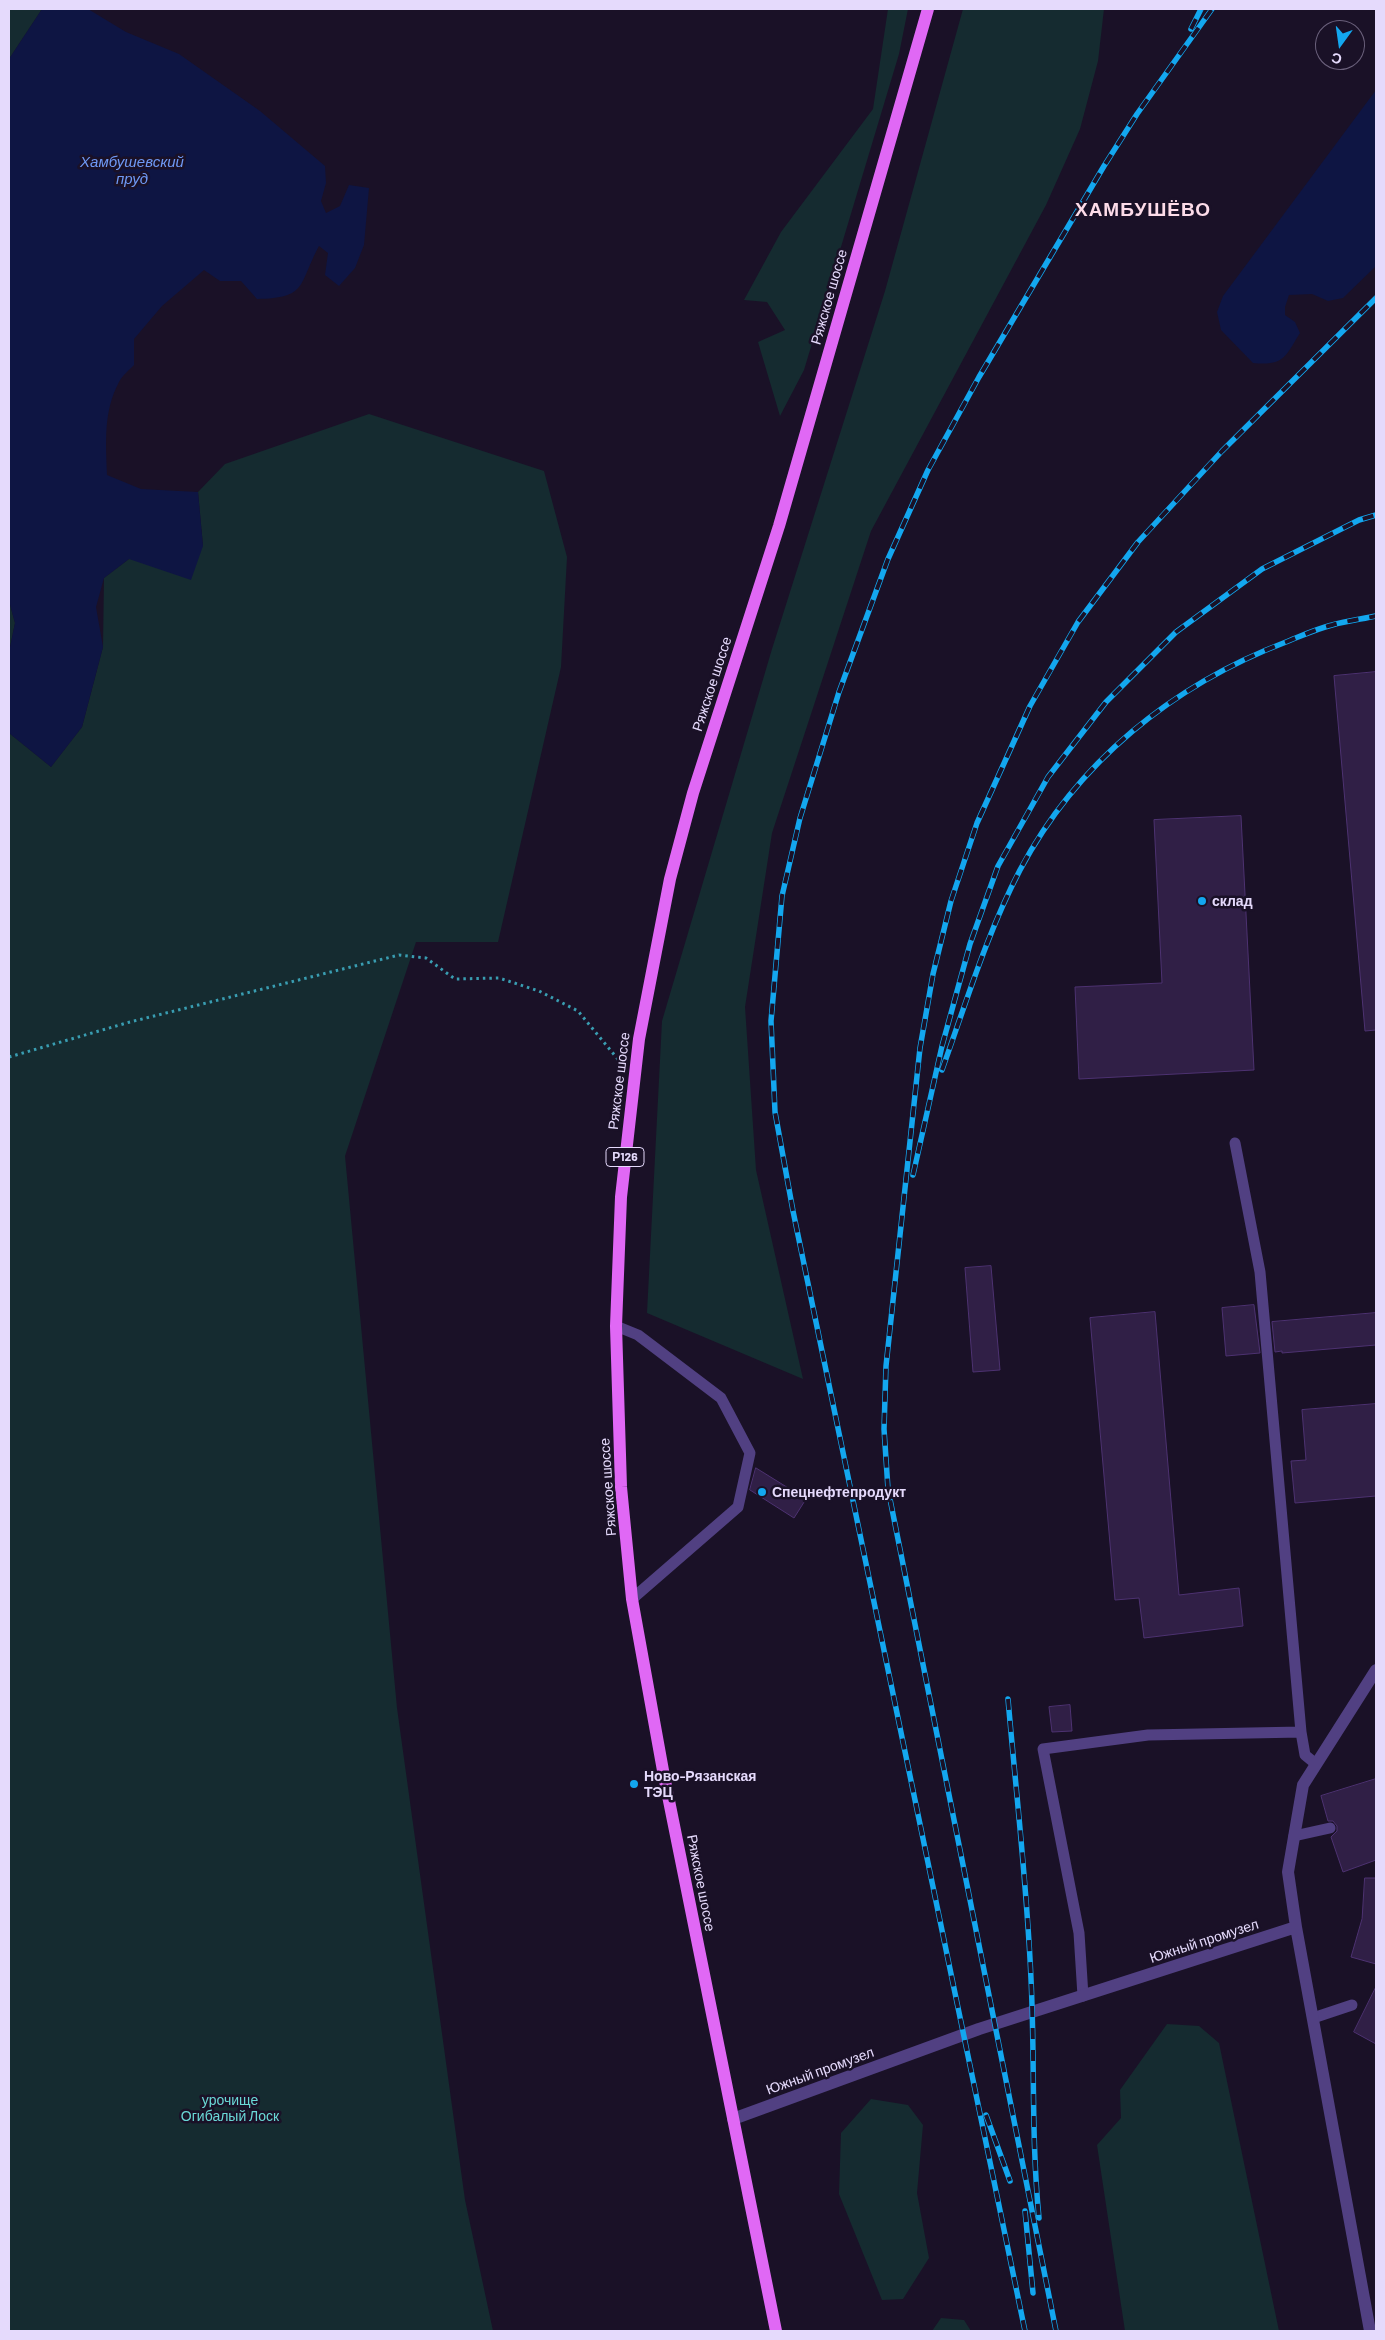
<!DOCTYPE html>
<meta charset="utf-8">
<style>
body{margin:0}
#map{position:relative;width:1385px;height:2340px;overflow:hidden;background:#1a1127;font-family:Barlow,sans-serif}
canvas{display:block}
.frame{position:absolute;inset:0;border:10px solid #e5dafc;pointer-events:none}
.north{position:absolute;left:1315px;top:20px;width:50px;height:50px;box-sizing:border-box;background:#1a1127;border:1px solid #6b617c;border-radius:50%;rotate:194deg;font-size:14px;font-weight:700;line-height:20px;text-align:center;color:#e5dafc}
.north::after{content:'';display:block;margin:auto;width:18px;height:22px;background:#13a7ef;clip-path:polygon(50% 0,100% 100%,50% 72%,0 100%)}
</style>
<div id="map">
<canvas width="1385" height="2340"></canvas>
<div class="frame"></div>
<div class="north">С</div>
</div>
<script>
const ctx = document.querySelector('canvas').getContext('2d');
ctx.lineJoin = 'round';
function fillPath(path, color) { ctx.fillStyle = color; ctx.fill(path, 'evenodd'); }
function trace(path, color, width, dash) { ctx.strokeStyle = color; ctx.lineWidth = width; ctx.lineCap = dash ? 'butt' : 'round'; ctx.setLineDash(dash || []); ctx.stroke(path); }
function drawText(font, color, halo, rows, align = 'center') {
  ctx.font = font + ' Barlow,sans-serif'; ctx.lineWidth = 5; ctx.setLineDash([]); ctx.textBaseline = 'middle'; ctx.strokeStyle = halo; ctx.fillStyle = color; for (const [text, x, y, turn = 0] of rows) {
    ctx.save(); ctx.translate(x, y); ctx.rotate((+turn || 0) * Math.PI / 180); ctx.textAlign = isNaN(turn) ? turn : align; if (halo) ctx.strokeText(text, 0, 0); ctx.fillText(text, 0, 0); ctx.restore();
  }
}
const green = new Path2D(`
 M9,9H42L9,59Z
 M888,9H908L899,54L804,370L780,416L758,342L785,330L767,302L744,300L781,232L873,109Z
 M963,9H1104L1098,61L1080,129L1046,205L871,531L772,833L745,1007L756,1170L803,1379L647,1313L662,1021L772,649L885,291Z
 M369,414L544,471L567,557L561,667L498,942H416L345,1156L397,1708L465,2200L493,2331H9V733L51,767L82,727L103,647L104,578L129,559L203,546L198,492L225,464Z
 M9,601L15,623L9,652Z
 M1167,2024L1199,2026L1219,2043L1279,2331H1125L1097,2145L1121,2118L1120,2090Z
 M871,2099L908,2105L923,2125L917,2193L929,2258L903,2299L882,2300L839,2194L841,2133Z
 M941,2318L964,2320L971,2331H932Z`);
const water = new Path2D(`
 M42,9H88L126,32L179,54L260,111L325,166L326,183L321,201L326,213L340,206L349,185L369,188L364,245L355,268L339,286L325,275L328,253L319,246C298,285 308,298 257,299L241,281H220L204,270L162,306L134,339V365C129,370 122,376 119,382C103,412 106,443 107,475L141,489L198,492L203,546L191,580L129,559L104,578L96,607L103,647L82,727L51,767L9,733V652L15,623L9,601V59Z
 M1376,90V266L1343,298L1328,301L1312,294L1289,295L1285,307V315L1295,322L1300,333C1285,357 1284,366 1253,363L1221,330L1217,312L1223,296Z`);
const building = new Path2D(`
 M1376,672V1030L1365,1031L1334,676Z
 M1241,816L1254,1070L1079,1079L1075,987L1162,983L1154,820Z
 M991,1266L1000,1370L973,1372L965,1268Z
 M1254,1305L1260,1353L1226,1356L1222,1308Z
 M1155,1312L1179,1595L1239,1588L1243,1626L1144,1638L1139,1598L1115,1600L1090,1318Z
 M1376,1313V1345L1282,1353V1351L1275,1352L1272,1322Z
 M1376,1404V1496L1295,1503L1291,1461L1306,1460L1302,1410Z
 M756,1468L806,1499L794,1518L750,1490Z
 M1070,1705L1072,1731L1052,1732L1049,1707Z
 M1376,1779V1860L1343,1872L1331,1837L1337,1831V1826L1333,1821H1328L1321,1796Z
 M1365,1878H1376V1964L1351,1957L1362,1919Z
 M1376,1987V2044L1354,2032Z`);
const path = new Path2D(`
 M9,1057L130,1022L399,955L426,958L455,979L499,978L539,991L578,1011L621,1063`);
const lane = new Path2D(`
 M1235,1143L1260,1272L1301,1732L1305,1755L1316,1764
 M616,1326L638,1335L721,1398L750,1453L738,1507L632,1599
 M1294,1836L1330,1828
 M1083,1996L1079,1933L1043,1749L1148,1735L1301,1732
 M1313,2018L1352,2005`);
const street = new Path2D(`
 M1296,1927L1288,1872L1303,1785L1376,1670
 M733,2119L979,2029L1296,1927L1370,2331`);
const primary = new Path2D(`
 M776,2331L664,1776L632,1599L621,1487L616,1326L621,1197L639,1039L670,879L693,793L779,526L928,9`);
const rail = new Path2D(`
 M1191,29L1201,9
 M942,1070C966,1003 987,933 1020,870C1077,762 1173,685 1286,642C1301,636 1316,629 1332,625C1346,621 1362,619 1376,616
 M913,1175L942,1046L970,944L998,866L1048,777L1106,702L1176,632L1262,569L1359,520L1376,515
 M1008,1699C1016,1792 1027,1885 1031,1979C1035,2059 1031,2138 1039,2218
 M986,2115L1010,2181
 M1025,2211L1033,2293
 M1025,2331L793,1211L775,1112L771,1021L782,896L800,818L839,692L888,559L928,470L979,377L1104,166L1137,114L1212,9
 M1056,2331L888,1489L884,1429L886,1366L920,1048L933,974L951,901L977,823L1030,706L1078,622L1138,542L1222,451L1376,298`);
const markers = [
 [1202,901,5,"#13a7ef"],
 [762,1492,5,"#13a7ef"],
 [634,1784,5,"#13a7ef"]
];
const shields = [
 [625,1157,38]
];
const shieldNames = [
 ["Р126",625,1157]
];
const streetNames = [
 ["Ряжское шоссе",829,297,-74],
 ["Ряжское шоссе",712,684,-72],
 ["Ряжское шоссе",619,1081,-83],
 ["Ряжское шоссе",608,1487,-94],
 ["Ряжское шоссе",701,1883,79],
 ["Южный промузел",1204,1941,-18],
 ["Южный промузел",820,2071,-20]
];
const poiNames = [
 ["склад",1212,901],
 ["Спецнефтепродукт",772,1492],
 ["Ново-Рязанская",644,1776],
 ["ТЭЦ",644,1792]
];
const parkNames = [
 ["урочище",230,2100],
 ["Огибалый Лоск",230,2116]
];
const waterNames = [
 ["Хамбушевский",132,162],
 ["пруд",132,179]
];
const districtNames = [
 ["ХАМБУШЁВО",1143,210]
];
fillPath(green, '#152b30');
fillPath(water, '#0e1543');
fillPath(building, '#301f46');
trace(building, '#4d3271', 1);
trace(path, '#399db1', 3, [2.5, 4]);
trace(lane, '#514082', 11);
trace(street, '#514082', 12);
trace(primary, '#e068f5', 12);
trace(rail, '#13a7ef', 5.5);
trace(rail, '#1a1127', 4, [11]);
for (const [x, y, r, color] of markers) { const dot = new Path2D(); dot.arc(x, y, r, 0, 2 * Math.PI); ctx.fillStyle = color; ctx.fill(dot); trace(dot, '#1a1127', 2); }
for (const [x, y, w] of shields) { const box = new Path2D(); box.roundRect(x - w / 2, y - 9.5, w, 19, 4); ctx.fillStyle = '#1a1127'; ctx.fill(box); trace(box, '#e5dafc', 1); }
drawText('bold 12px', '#e5dafc', null, shieldNames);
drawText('14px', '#e5dafc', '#1a1127', streetNames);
drawText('bold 14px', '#e5dafc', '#1a1127', poiNames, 'left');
drawText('14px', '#6ad8d6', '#1a1127', parkNames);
drawText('italic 15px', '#6f99f5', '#1a1127', waterNames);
ctx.letterSpacing = '1px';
drawText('bold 19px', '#fddce9', '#1a1127', districtNames);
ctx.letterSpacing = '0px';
</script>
